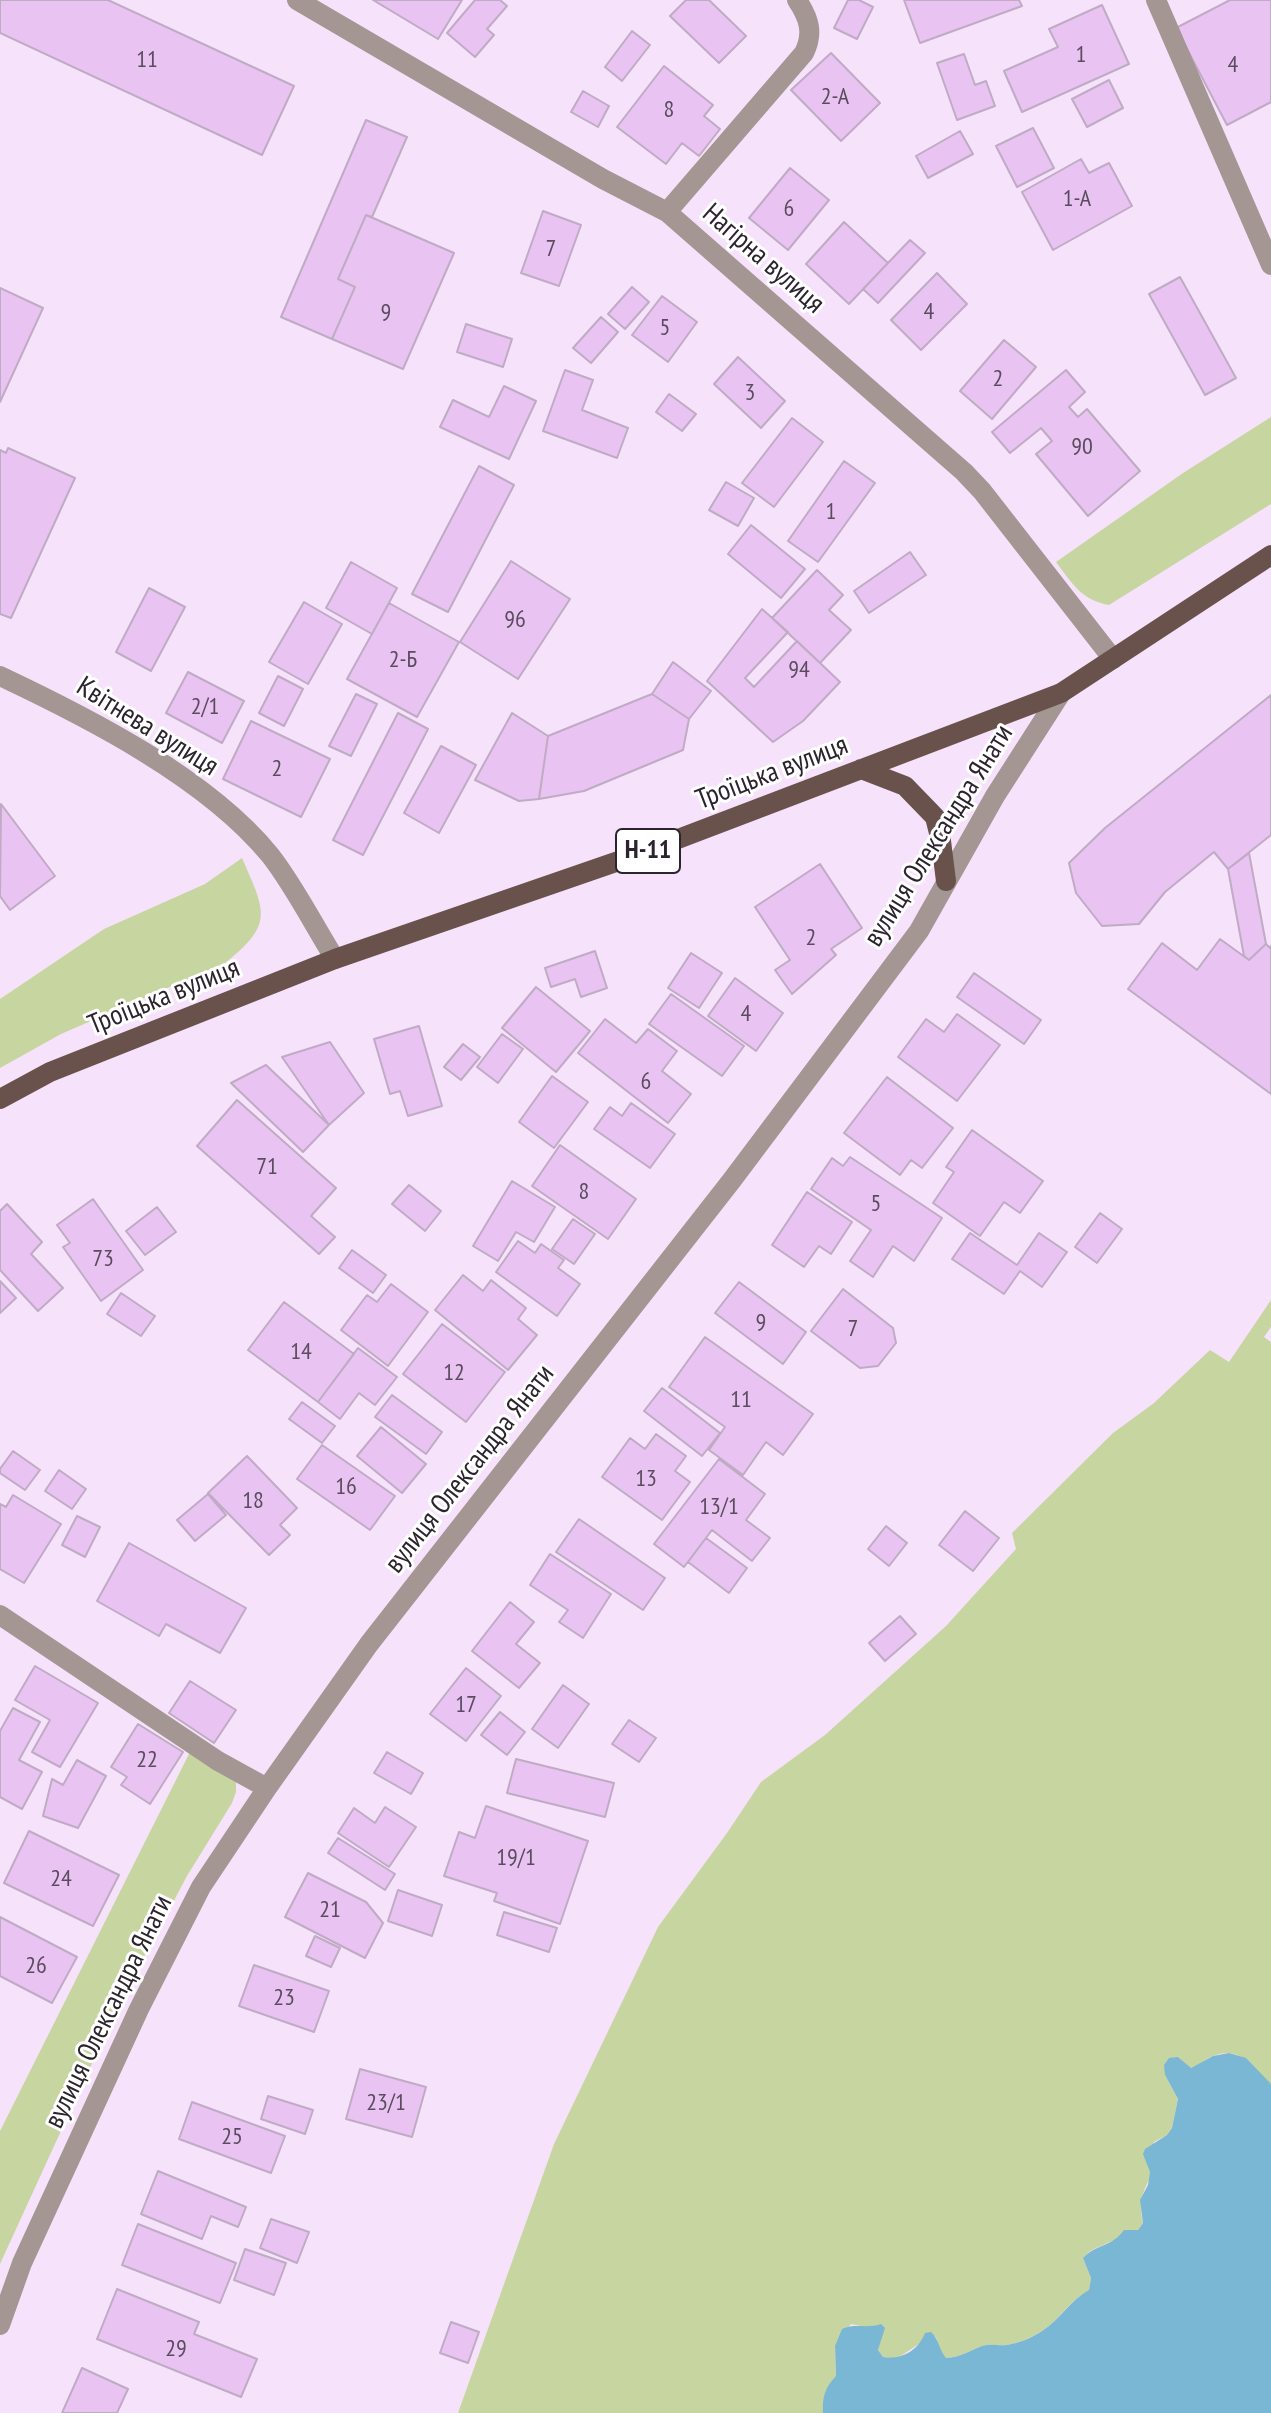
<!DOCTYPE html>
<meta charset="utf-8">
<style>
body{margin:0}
canvas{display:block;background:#f6e2fb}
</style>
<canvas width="1271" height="2413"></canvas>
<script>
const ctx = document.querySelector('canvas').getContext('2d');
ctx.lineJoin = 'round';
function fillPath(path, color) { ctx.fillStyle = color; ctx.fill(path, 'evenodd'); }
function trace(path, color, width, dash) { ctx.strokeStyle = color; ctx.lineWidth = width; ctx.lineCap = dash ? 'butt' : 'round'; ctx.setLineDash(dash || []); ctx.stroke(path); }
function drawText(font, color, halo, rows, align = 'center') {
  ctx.font = font + ' "PT Sans Narrow",sans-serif'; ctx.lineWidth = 6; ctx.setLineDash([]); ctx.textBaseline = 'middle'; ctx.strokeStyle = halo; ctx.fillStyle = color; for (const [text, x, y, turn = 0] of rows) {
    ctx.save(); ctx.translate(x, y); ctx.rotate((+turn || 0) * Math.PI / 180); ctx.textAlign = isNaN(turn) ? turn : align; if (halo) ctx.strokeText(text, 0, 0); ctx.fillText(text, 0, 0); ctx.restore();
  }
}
const green = new Path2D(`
 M1271,417V504L1109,605C1081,600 1072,583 1056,562L1183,473Z
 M242,858C265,911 275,924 225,963L61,1034L0,1068V999L104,929L205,884Z
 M1271,1300V1327L1264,1337L1271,1342V2084C1251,2071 1243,2044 1213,2056C1205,2059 1199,2066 1190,2068L1178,2057L1165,2075L1178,2099L1172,2128L1167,2135L1154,2142C1151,2154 1149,2162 1150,2173C1150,2180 1146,2185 1144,2191C1139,2202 1141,2212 1143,2223L1138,2230H1128C1114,2245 1094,2244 1083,2258L1091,2278L1089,2291C1069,2300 1060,2320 1042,2331C1031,2338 1019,2343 1007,2345C998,2346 990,2343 982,2346C969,2351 960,2357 946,2358L940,2352L936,2337L925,2334L922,2342L896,2359L883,2357L878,2350L881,2339L871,2328L851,2324L835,2346L836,2377C825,2387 823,2398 823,2413H458L554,2144L658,1927L727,1833L761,1782L825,1735L946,1626L1016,1549L1012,1533L1113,1433L1154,1403L1210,1350L1229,1362Z
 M192,1748L236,1782V1792L232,1803L187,1876L121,2000L0,2264V2131Z`);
const water = new Path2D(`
 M1229,2053L1246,2058L1271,2084V2413H823C822,2398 825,2387 836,2376L835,2346L842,2329C855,2323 867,2329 881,2324L885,2328L878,2350L883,2357C901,2360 918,2351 925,2333L931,2332C939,2339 939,2350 946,2358C961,2357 969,2351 982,2346C991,2343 998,2346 1007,2345C1019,2343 1032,2338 1042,2331C1061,2319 1070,2300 1089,2290L1091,2278L1083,2258C1096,2244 1112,2247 1124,2230H1138L1143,2223L1140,2200L1148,2185L1150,2172L1143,2154L1145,2149L1167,2135L1172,2128L1178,2099L1165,2075L1164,2065L1169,2058L1178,2057L1191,2068L1213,2056Z`);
const building = new Path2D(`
 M0,0H108L294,86L262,155L0,33Z
 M373,0H462L438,39Z
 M475,0H500L507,6L487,29L494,35L475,57L447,33Z
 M686,0H709L746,36L719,63L670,16Z
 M848,0H859L873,7L857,39L834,28Z
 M904,0H1019L1022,6L920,43Z
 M1230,0H1271V102L1227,125L1176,28Z
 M1102,5L1129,64L1022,112L1004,71L1058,47L1049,29Z
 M632,31L650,45L622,81L605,67Z
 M831,53L880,103L841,141L791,90Z
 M964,54L975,85L986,81L995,106L957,120L937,63Z
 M664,66L713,105L704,116L720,129L699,156L682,143L666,164L617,127Z
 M1109,80L1123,108L1087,127L1072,99Z
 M583,91L609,106L598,127L571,112Z
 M366,120L407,137L372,217L366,215L338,279L355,287L332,339L281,317Z
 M1033,128L1054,168L1017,187L996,146Z
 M960,131L973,154L928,178L916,156Z
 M1081,159L1089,173L1109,163L1132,206L1053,250L1022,192Z
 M790,168L829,200L788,250L749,218Z
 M543,211L581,225L559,286L521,273Z
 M366,215L454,253L403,369L332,339L355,287L338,279Z
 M844,222L888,263L849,304L806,264Z
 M910,240L925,253L878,303L863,289Z
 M937,273L967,304L921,350L891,320Z
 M1180,277L1236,378L1205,395L1149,294Z
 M632,287L649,302L625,329L608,314Z
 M0,288L43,308L0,402Z
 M662,296L697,322L668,362L632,335Z
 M601,317L618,332L591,363L573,348Z
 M466,324L512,339L503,367L457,352Z
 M1004,340L1036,367L992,419L960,391Z
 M738,357L785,401L761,428L714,384Z
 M565,370L593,380L582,410L628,428L617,458L543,431Z
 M1066,370L1085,392L1069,407L1078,417L1087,409L1140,471L1088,516L1036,454L1052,441L1041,428L1010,453L992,432Z
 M504,386L536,401L509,459L440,427L453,400L489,417Z
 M669,394L696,414L682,431L656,412Z
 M792,418L823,442L774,507L742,483Z
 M8,448L75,478L11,618L0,614V450L6,453Z
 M844,461L875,483L818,562L788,541Z
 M479,466L514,485L448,612L412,594Z
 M726,482L754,498L738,526L709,510Z
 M751,525L805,569L781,598L728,554Z
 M910,552L926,575L869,613L854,591Z
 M511,561L570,599L518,679L460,642Z
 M351,562L397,588L372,634L326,608Z
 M817,570L843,595L829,610L851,630L820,663L772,618Z
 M149,588L185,607L151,671L116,652Z
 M304,602L342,624L308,684L269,662Z
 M389,603L459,642L417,717L347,679Z
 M762,609L788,632L745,678L754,687L797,641L840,682L803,721L773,742L707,681Z
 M673,662L711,691L689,719L652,694Z
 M188,672L244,701L222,743L166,713Z
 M278,676L303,689L284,726L259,713Z
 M356,694L377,704L351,756L329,746Z
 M652,694L689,719L683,750L584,791L539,799L548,736Z
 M1271,695V835L1228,869L1214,852L1165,892L1139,924L1102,926L1076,893L1069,863L1105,828Z
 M398,713L428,729L363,855L333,840Z
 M512,713L548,736L539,799L519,801L475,780Z
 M251,721L330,759L301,817L223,779Z
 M441,746L476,765L439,833L404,813Z
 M1,804L55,876L10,910L0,896Z
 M1249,853L1266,944L1249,960L1244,956L1228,869Z
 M820,864L862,928L831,949L836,955L792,994L775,970L790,960L755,907Z
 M1220,939L1249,960L1266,944L1270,948L1271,946V1094L1128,989L1162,943L1197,970Z
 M595,951L607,988L581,997L575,979L551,987L545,968Z
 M691,953L722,973L699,1008L668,988Z
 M974,973L1041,1020L1024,1044L957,997Z
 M735,978L783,1013L756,1051L708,1016Z
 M536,987L590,1031L556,1072L502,1028Z
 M671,994L744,1046L722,1076L649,1024Z
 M957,1014L1000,1045L957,1101L898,1057L926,1019L944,1032Z
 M605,1019L636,1043L648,1029L677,1051L662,1071L691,1094L668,1123L578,1053Z
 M419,1026L442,1106L408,1116L400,1091L390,1094L374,1039Z
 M502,1034L523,1049L498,1083L477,1067Z
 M330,1042L364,1093L329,1125L282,1057Z
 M463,1044L480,1057L461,1080L444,1067Z
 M266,1065L329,1125L303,1152L231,1083Z
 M552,1076L588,1102L554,1148L519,1122Z
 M887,1077L953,1128L922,1168L911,1160L900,1175L844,1133Z
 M237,1100L336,1188L311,1216L335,1237L319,1254L197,1146Z
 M631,1103L675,1134L650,1168L594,1129L610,1107L622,1116Z
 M972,1130L1043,1181L1020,1213L1004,1202L980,1236L933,1203L954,1172L946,1167Z
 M560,1145L636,1199L608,1239L532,1186Z
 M850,1157L942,1218L914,1261L893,1246L873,1277L850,1261L871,1230L811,1189L832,1158L843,1166Z
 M512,1181L555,1207L534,1242L516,1232L498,1261L473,1246Z
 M409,1185L441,1211L425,1231L392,1204Z
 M807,1192L852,1222L831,1254L819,1246L804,1267L772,1245Z
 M93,1199L143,1270L101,1301L63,1247L70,1243L57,1225Z
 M7,1204L42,1242L31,1254L63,1288L38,1311L0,1270V1211Z
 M157,1207L176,1232L145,1255L126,1231Z
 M1100,1213L1122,1229L1097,1263L1075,1247Z
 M573,1219L595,1234L574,1264L552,1249Z
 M970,1233L1017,1265L1039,1233L1067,1252L1042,1287L1020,1271L1004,1294L952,1259Z
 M518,1241L535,1253L541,1244L564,1260L558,1268L580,1284L557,1316L496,1272Z
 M352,1250L386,1275L373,1293L339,1268Z
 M463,1275L483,1291L491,1280L526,1308L518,1319L537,1335L508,1370L435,1310Z
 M0,1281L16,1298L0,1313Z
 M739,1282L806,1332L783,1364L715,1313Z
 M391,1284L428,1312L388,1366L341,1330L367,1295L377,1302Z
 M843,1289L893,1328L896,1343L878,1366L860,1368L811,1331Z
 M121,1293L155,1316L141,1336L107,1314Z
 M284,1302L354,1354L318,1402L248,1350Z
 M442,1324L505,1372L466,1422L403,1374Z
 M705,1337L813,1414L783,1455L766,1442L743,1475L709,1450L725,1427L669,1387Z
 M358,1348L397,1377L375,1405L359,1393L340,1419L318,1402Z
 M662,1388L720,1433L702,1456L644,1411Z
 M392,1395L442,1432L426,1454L375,1417Z
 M302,1402L335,1426L322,1443L289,1419Z
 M381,1427L426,1464L402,1493L357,1456Z
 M656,1434L686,1456L675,1471L690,1482L662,1520L602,1477L630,1438L645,1449Z
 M322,1445L395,1496L370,1530L297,1479Z
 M13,1451L40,1470L25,1490L0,1473V1469Z
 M247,1456L297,1508L280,1525L290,1535L269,1555L208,1493Z
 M719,1459L765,1494L746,1520L770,1538L752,1561L712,1530L684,1567L654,1544Z
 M59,1470L86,1489L72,1509L45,1491Z
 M208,1494L226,1515L195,1541L177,1520Z
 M13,1495L61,1524L24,1583L0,1569V1504L6,1507Z
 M965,1511L999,1538L973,1571L939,1545Z
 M77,1516L100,1527L85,1557L62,1545Z
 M579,1519L665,1578L643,1610L556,1552Z
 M886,1526L907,1543L889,1566L868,1549Z
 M706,1538L747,1568L729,1593L688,1562Z
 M129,1543L246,1608L220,1653L166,1624L159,1636L97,1601Z
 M550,1554L611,1594L583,1638L559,1622L568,1610L530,1585Z
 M510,1602L534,1622L516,1644L540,1663L519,1688L472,1651Z
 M900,1616L916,1634L885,1661L869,1643Z
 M35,1666L98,1703L60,1767L32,1752L50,1720L15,1700Z
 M466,1668L501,1696L466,1741L430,1714Z
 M190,1681L236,1710L214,1743L169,1713Z
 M563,1685L589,1704L558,1748L532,1729Z
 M13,1708L40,1722L19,1760L42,1772L22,1809L0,1797V1731Z
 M500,1712L525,1732L507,1755L481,1735Z
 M629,1720L656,1738L639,1762L612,1744Z
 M138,1724L183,1752L150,1804L121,1785L127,1777L111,1767Z
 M387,1752L423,1773L411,1794L374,1773Z
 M516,1759L614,1783L605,1817L507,1793Z
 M77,1760L106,1776L78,1828L43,1816L52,1779L63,1785Z
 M486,1806L588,1841L560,1924L494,1901L497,1893L444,1876L459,1832L475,1838Z
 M385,1807L416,1827L389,1867L338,1833L354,1808L375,1823Z
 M29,1831L119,1875L93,1926L4,1883Z
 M338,1838L395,1874L385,1890L328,1853Z
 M308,1873L366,1902L383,1923L365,1958L285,1917Z
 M398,1890L442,1905L432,1936L388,1921Z
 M504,1912L557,1928L549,1952L497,1935Z
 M0,1917L77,1957L52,2003L0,1976Z
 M315,1936L340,1948L331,1967L306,1956Z
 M254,1965L329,1991L314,2032L239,2006Z
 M360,2069L426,2087L412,2137L346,2119Z
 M268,2096L313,2110L305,2134L261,2119Z
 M192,2102L285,2136L271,2173L179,2139Z
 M158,2171L246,2207L238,2227L211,2216L202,2239L141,2214Z
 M271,2219L309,2232L297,2263L260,2248Z
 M138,2224L236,2263L220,2303L122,2265Z
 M245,2249L286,2263L274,2295L234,2280Z
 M117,2289L199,2322L194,2334L257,2359L241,2397L97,2339Z
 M451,2322L479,2332L468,2363L440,2353Z
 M82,2368L128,2389L117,2413H62Z`);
const minor = new Path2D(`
 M297,0L603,179L667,212L964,472L982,491L1113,659
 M1156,0L1271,265
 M667,212L804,53C814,33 809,18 797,0
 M0,676C89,718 207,778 270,855C293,884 315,927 335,959
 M0,1615L218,1761L267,1788
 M0,2325L22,2263L139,2009L201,1887L267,1788L369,1644L732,1180L919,931L995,796L1061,693`);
const major = new Path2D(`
 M861,769L905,786L935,817L941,841L946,881
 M0,1099L50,1072L335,959L636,855L1061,693L1271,555`);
const numberNames = [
 ["1",1081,55],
 ["11",147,60],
 ["4",1233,65],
 ["2-А",835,97],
 ["8",669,110],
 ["1-А",1077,199],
 ["6",789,209],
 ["7",551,249],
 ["4",929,312],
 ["9",386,313],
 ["5",665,328],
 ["2",998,379],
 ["3",750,393],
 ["90",1082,447],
 ["1",831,512],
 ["96",515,620],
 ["2-Б",403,660],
 ["94",799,670],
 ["2/1",205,707],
 ["2",277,769],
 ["2",811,938],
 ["4",746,1014],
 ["6",646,1082],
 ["71",267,1167],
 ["8",584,1192],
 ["5",876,1204],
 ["73",103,1259],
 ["9",761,1323],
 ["7",853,1329],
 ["14",301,1352],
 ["12",454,1373],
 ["11",741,1400],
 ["13",646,1479],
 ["16",346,1487],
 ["18",253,1501],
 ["13/1",719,1507],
 ["17",466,1705],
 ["22",147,1760],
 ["19/1",516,1858],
 ["24",61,1879],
 ["21",330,1910],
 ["26",36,1966],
 ["23",284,1998],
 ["23/1",386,2103],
 ["25",232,2137],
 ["29",176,2349]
];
const shields = [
 [648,851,64]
];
const shieldNames = [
 ["Н-11",648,851]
];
const streetNames = [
 ["Нагірна вулиця",763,259,41],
 ["Квітнева вулиця",147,727,32],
 ["Троїцька вулиця",772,773,-21],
 ["вулиця Олександра Янати",939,836,-58],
 ["Троїцька вулиця",164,997,-22],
 ["вулиця Олександра Янати",470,1469,-52],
 ["вулиця Олександра Янати",109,2012,-64]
];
fillPath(green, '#c7d6a1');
fillPath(water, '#7ab7d4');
fillPath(building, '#e9c3f2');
trace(building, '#bfacc4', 2);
trace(minor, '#a49692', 20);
trace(major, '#6a524c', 20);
drawText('24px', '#5a4c5e', null, numberNames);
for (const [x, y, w] of shields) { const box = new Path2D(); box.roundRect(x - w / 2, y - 22, w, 44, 6); ctx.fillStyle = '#fff'; ctx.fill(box); trace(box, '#2b242d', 2); }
drawText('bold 26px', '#2b242d', null, shieldNames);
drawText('28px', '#2b242d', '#fff', streetNames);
</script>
